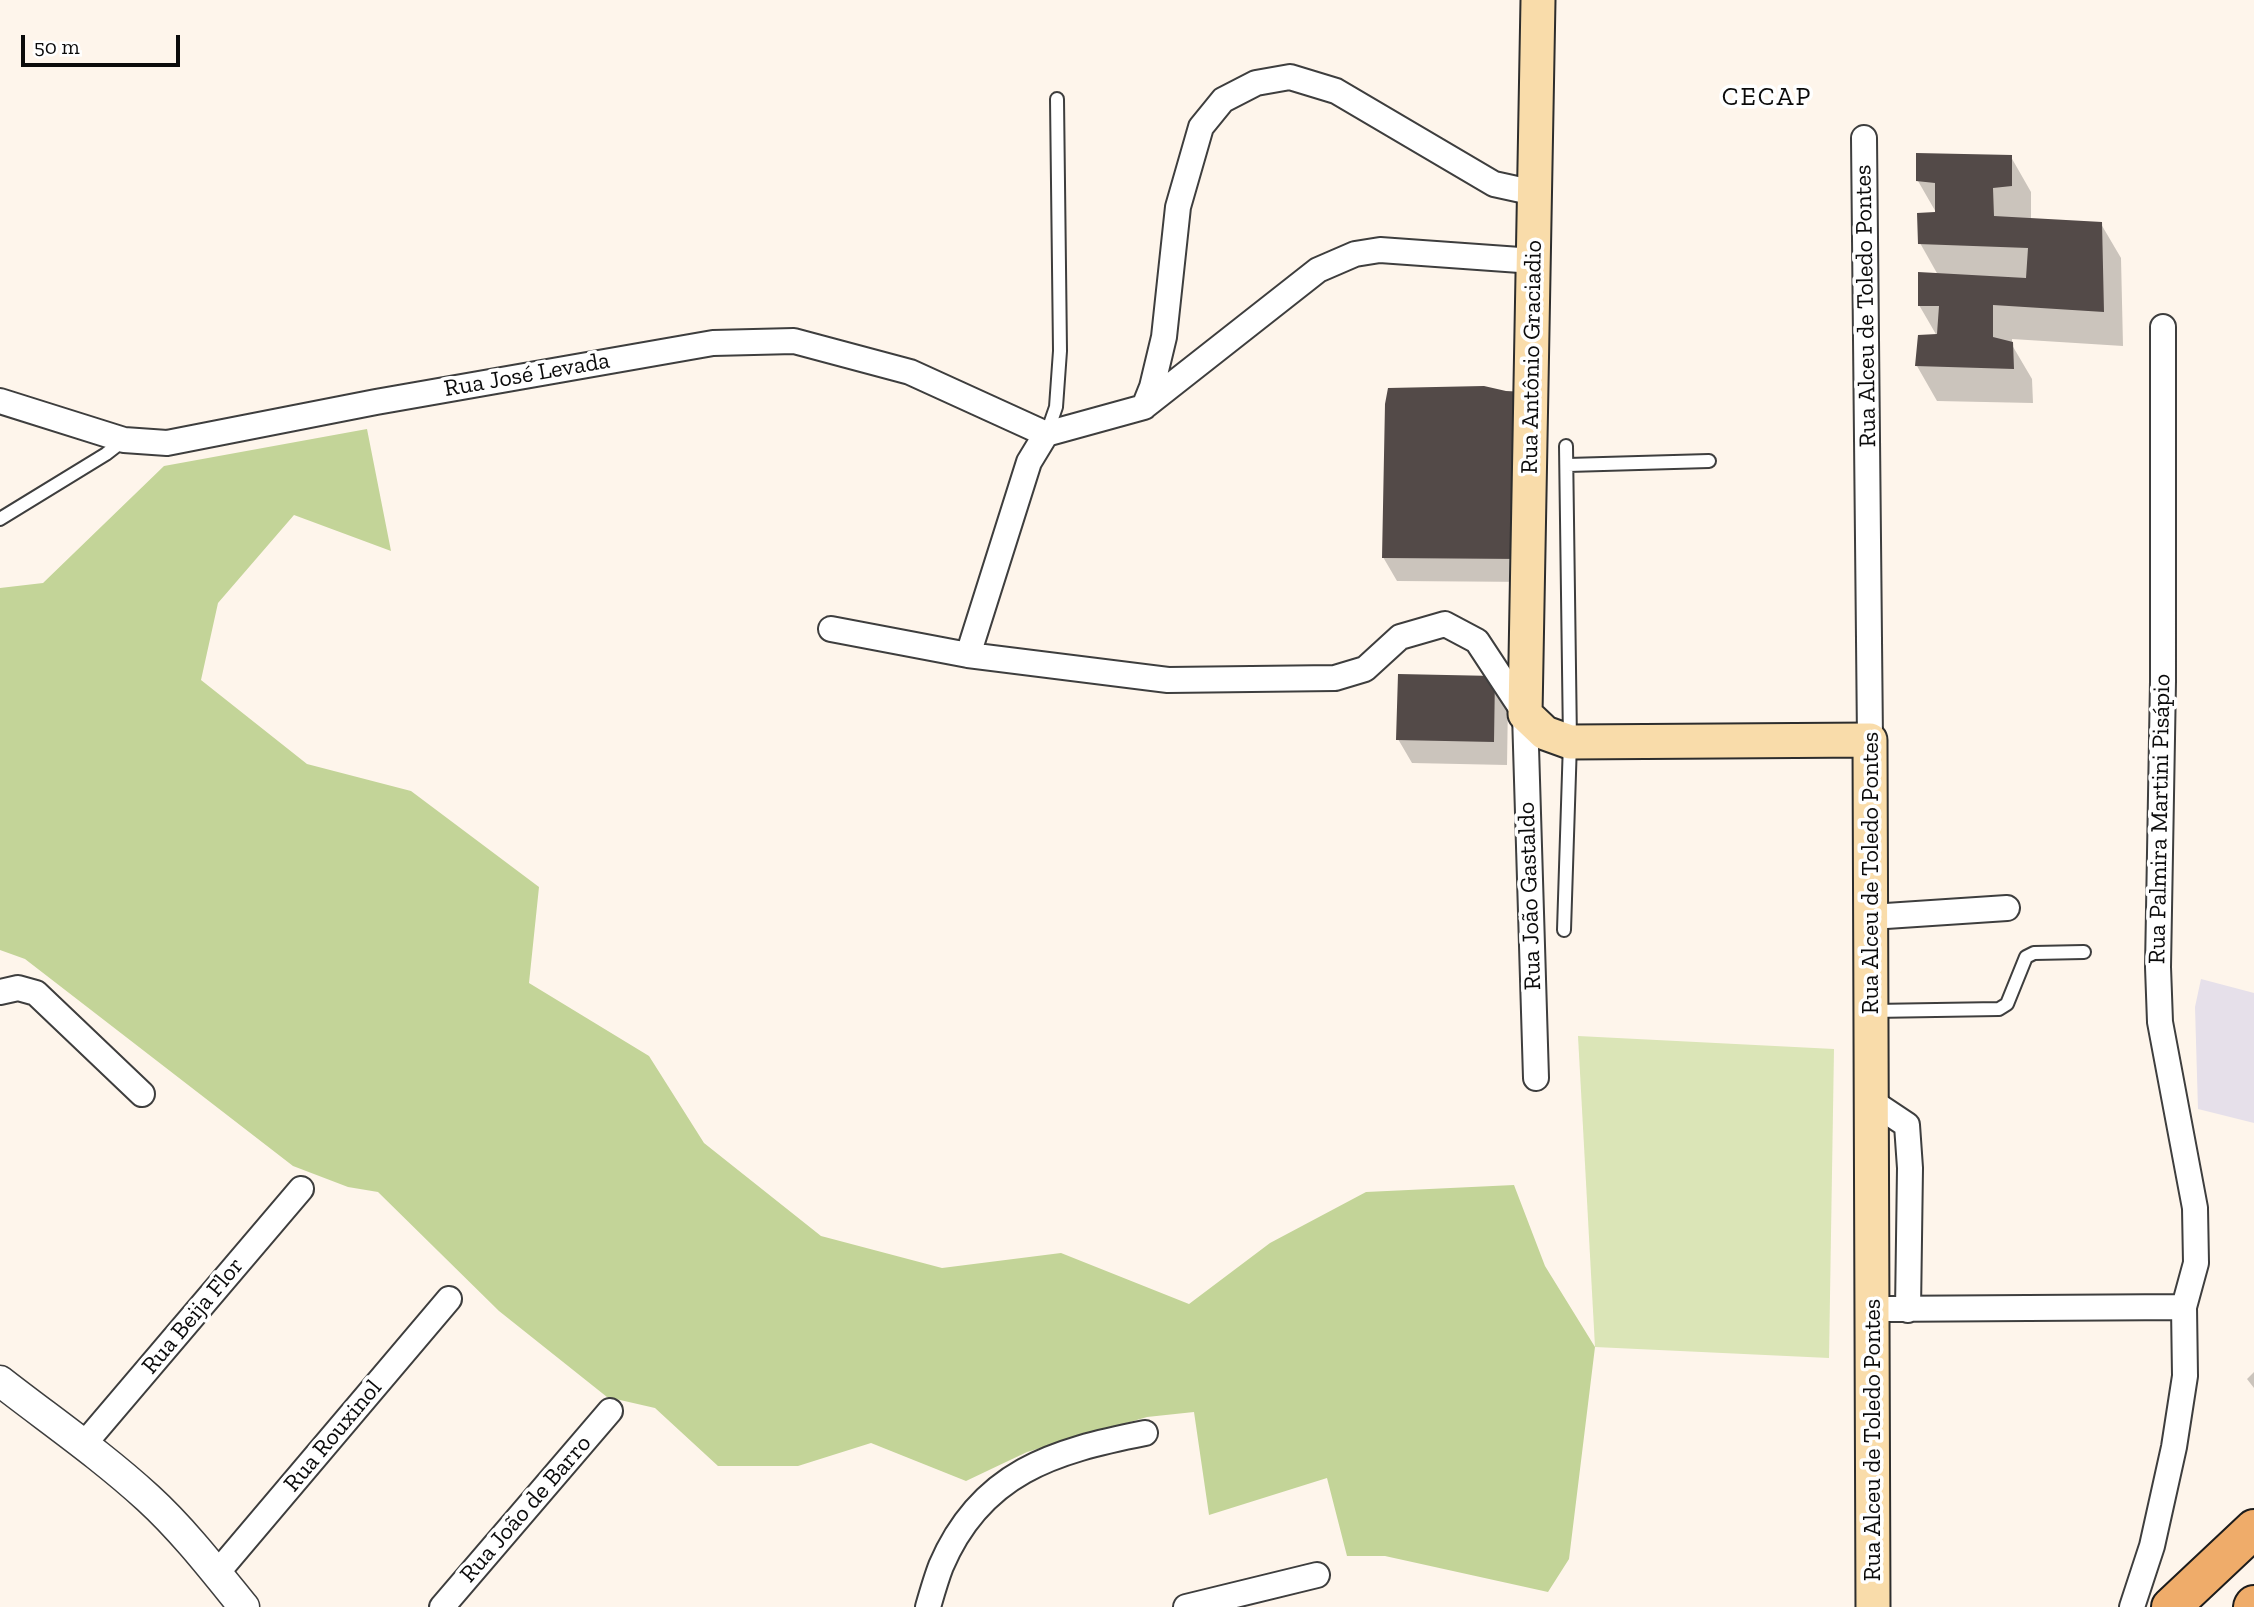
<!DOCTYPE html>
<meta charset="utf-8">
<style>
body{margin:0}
#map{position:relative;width:2254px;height:1607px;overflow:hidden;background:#fef5eb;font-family:"Zilla Slab",serif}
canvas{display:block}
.scale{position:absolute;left:21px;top:35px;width:159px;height:32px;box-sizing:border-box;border:4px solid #0b0b0b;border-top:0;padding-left:9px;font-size:21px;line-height:24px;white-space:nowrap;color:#0b0b0b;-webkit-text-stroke:5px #fff;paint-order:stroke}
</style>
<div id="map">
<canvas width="2254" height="1607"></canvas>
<div class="scale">50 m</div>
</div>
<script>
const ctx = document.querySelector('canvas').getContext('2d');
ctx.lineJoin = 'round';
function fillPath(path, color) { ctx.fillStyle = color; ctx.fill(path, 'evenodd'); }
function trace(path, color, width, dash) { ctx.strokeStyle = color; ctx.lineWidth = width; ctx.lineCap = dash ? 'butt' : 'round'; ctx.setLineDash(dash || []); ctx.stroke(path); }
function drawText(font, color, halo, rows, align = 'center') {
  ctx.font = font + ' "Zilla Slab",serif'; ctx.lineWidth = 7; ctx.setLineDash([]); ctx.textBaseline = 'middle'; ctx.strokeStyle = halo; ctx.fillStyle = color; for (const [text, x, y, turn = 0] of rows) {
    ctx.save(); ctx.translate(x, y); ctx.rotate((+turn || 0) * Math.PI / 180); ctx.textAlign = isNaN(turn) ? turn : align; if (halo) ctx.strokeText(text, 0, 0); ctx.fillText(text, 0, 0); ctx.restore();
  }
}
const industrial = new Path2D(`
 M2201,979L2254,993V1123L2198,1109L2195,1007Z`);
const green = new Path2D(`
 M1578,1036L1834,1049L1829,1358L1595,1347Z`);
const forest = new Path2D(`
 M367,429L391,551L294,515L218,603L201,680L307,764L411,791L539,887L529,983L649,1056L704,1143L821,1236L942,1268L1061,1253L1189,1304L1270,1243L1366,1192L1514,1185L1545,1266L1595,1347L1569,1559L1548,1592L1385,1556H1347L1327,1478L1209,1515L1194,1412L1147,1417L1027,1452L966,1481L871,1443L798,1466H718L655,1408L607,1397L499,1311L378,1192L348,1187L293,1166L25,959L0,950V588L43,583L164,466Z`);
const shadow = new Path2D(`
 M2011,157L2031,192V220L2101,224L2121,258L2123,346L2012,339V345L2032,379L2033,403L1937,401L1917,366L1937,336L1919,305L1938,275L1920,243L1937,214L1918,181Z
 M1389,389L1535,582L1397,581L1383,557Z
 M1494,678L1508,701L1507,765L1412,763L1398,739Z
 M2254,1372V1388L2247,1379Z`);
const building = new Path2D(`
 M1916,153L2012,155V186L1993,188L1994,216L2102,222L2104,312L1993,305V337L2013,342L2014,369L1915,366L1918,335L1937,334L1939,306H1918V272L2026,278L2028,248L1918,244L1917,213L1935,212V183L1916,181Z
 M1484,386L1506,391L1526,392L1522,559L1382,558L1385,404L1388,388Z
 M1398,674L1495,676L1494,742L1396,740Z`);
const service = new Path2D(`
 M1047,433L1056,407L1060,351L1057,99
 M1568,465L1709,461
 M0,519L106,454L124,440
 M1564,930L1570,742L1566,446
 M1873,1011L1999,1009L2007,1004L2026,957L2034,953L2084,952`);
const minor = new Path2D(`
 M1864,138L1870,740
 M0,401L124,440L167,443L376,402L713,343L794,341L910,372L1046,434
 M1145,406L1318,270L1355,254L1380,250L1534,261
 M831,629L968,655L1168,680L1335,678L1365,669L1400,637L1445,624L1477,641L1525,714L1536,1078
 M968,655L1029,462L1046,434L1144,407L1152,387L1164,337L1178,207L1201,127L1223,100L1256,83L1290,77L1336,91L1494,184L1535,193
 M1871,917L2007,908
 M0,992L18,988L36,993L142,1094
 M1871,1101L1907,1125L1910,1168L1908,1310
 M1872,1309L2184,1307
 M85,1443L301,1189
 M217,1573L449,1299
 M442,1607L610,1411
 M928,1607C932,1593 936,1579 941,1566C981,1472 1054,1451 1145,1433
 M1186,1607L1317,1575
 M2132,1607L2152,1546L2174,1447L2185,1376L2184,1307L2196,1263L2195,1208L2160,1022L2158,967L2163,681V327`);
const tertiary = new Path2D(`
 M0,1381C50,1420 101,1455 148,1498C183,1530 214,1570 244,1607`);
const secondary = new Path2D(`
 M1538,0L1525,714L1545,733L1570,742L1870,740L1873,1607`);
const primary = new Path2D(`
 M2171,1607L2254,1529
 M2253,1607L2254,1605`);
const streetNames = [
 ["Rua Alceu de Toledo Pontes",1866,306,-91],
 ["Rua Antônio Graciadio",1532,357,-89],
 ["Rua José Levada",527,375,-10],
 ["Rua Palmira Martini Pisápio",2160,819,-89],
 ["Rua Alceu de Toledo Pontes",1871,873,-90],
 ["Rua João Gastaldo",1530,896,-92],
 ["Rua Beija Flor",193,1316,-50],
 ["Rua Rouxinol",333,1436,-50],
 ["Rua Alceu de Toledo Pontes",1873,1440,-90],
 ["Rua João de Barro",526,1509,-49]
];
const neighbourhoodNames = [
 ["CECAP",1767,98]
];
fillPath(industrial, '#e6e0ea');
fillPath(green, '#dbe5b7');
fillPath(forest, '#c3d498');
fillPath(shadow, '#0003');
fillPath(building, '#534a48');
trace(service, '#3e3e3e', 16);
trace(minor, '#3e3e3e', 28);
trace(tertiary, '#3e3e3e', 33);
trace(secondary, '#2d2d2d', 37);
trace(primary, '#1c1c1c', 42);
trace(service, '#fff', 12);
trace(minor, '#fff', 24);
trace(tertiary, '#fff', 30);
trace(secondary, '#f9dcaa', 33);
trace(primary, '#efac6a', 38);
drawText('24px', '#0b0b0b', '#fff', streetNames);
ctx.letterSpacing = '2px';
drawText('26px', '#0b0b0b', '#fff', neighbourhoodNames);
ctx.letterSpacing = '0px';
</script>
